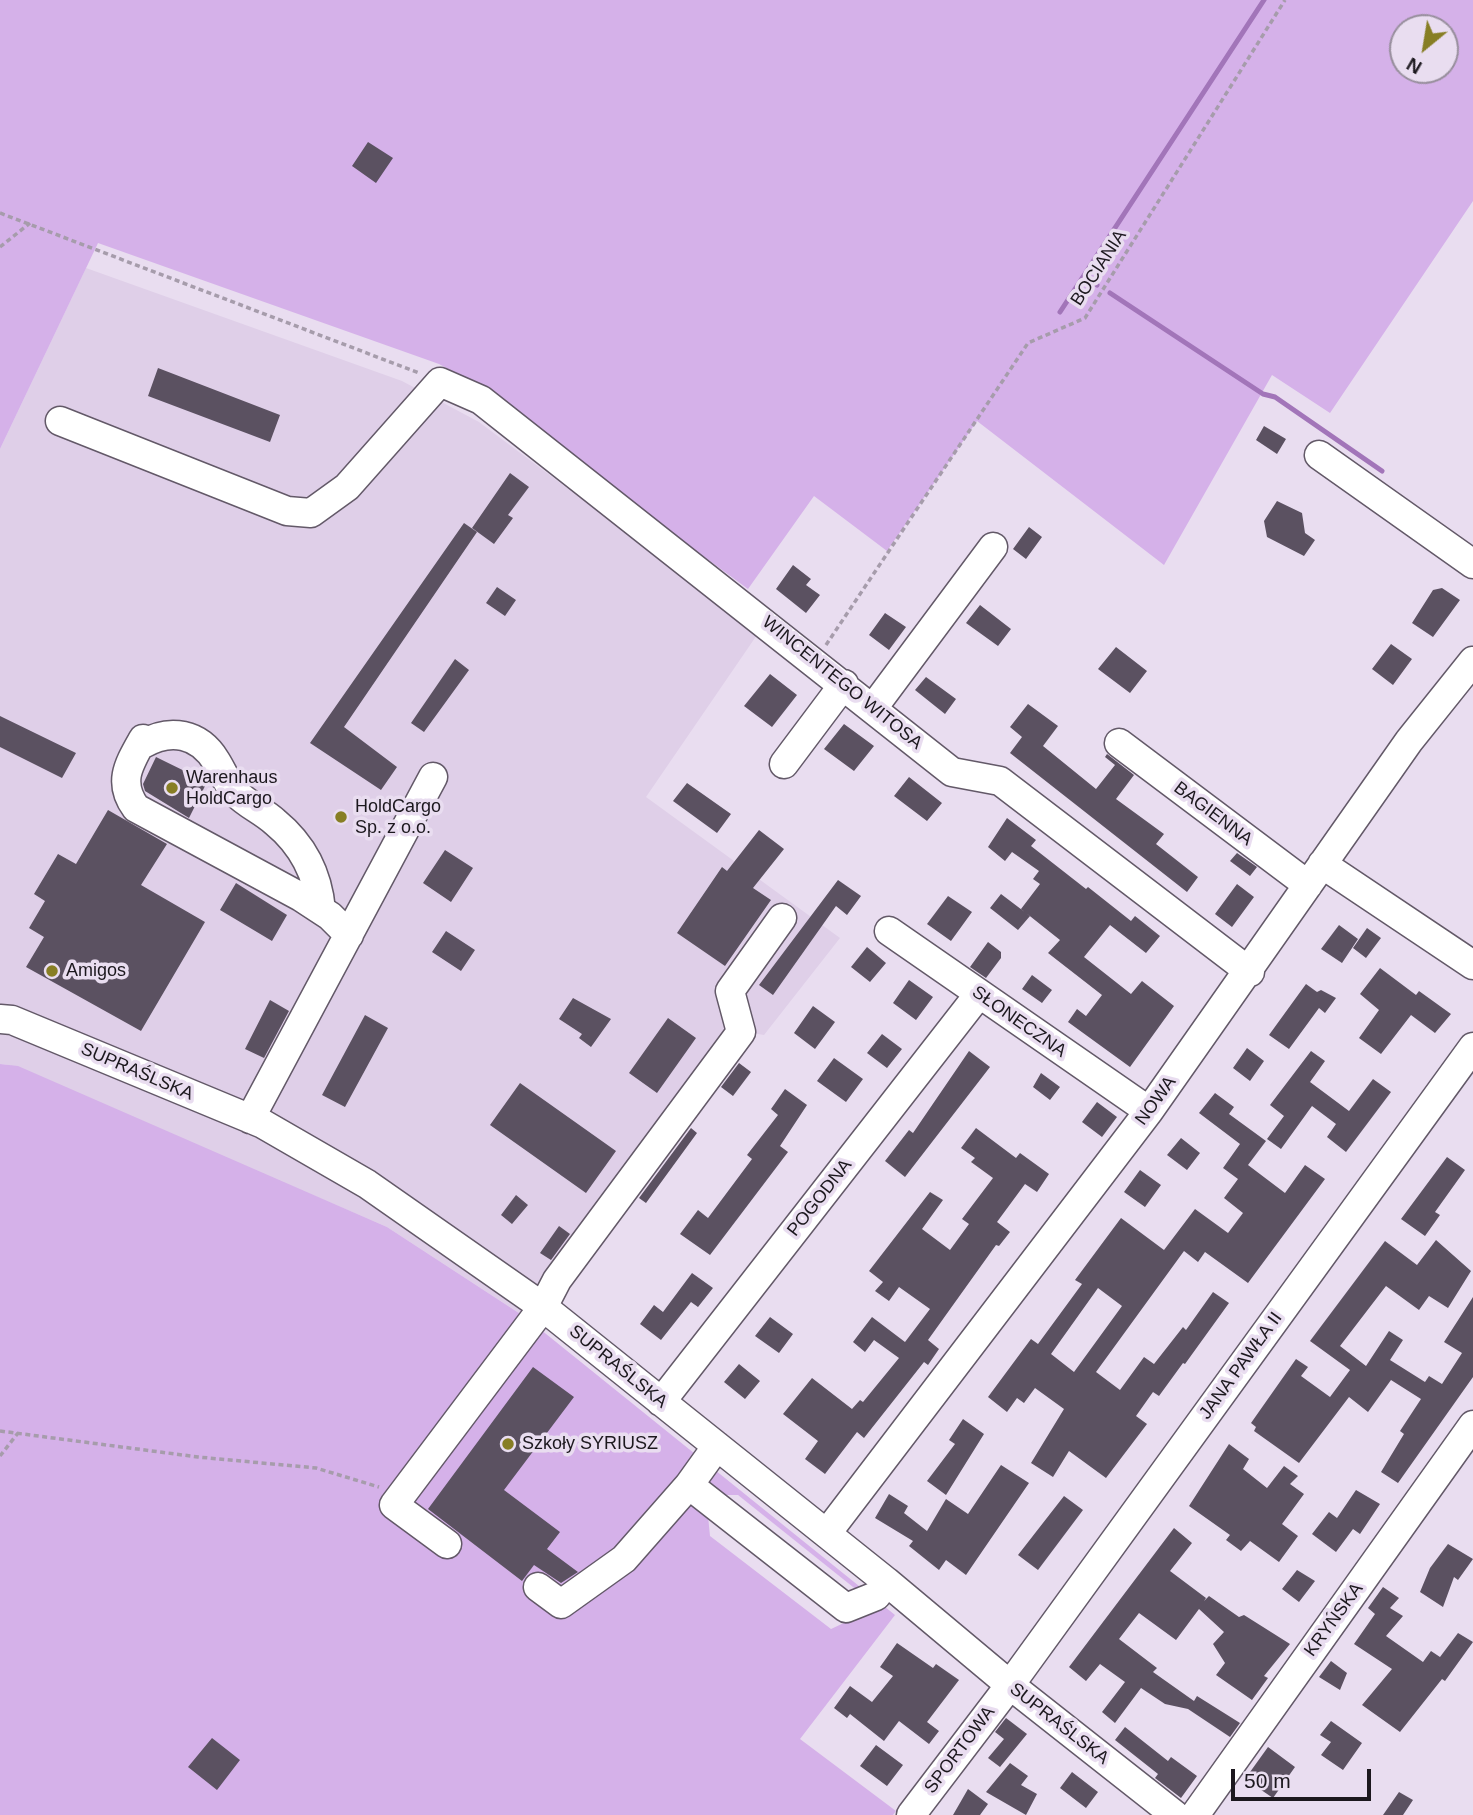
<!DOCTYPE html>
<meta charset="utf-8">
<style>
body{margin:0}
#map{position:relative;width:1473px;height:1815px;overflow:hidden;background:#e9ddf0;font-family:Helvetica,sans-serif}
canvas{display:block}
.north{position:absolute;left:1389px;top:14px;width:70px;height:70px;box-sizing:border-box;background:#e9ddf0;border:2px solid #978e9c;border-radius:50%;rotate:210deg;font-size:19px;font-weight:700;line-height:28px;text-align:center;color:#1c181e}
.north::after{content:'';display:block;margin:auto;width:24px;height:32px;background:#877e24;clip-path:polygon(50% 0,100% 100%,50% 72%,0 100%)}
.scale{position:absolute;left:1231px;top:1769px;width:140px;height:32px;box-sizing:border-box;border:4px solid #1c181e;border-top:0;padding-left:9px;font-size:21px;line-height:24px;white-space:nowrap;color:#1c181e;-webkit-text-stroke:5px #e9ddf0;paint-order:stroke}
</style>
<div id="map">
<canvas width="1473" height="1815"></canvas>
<div class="north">N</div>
<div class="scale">50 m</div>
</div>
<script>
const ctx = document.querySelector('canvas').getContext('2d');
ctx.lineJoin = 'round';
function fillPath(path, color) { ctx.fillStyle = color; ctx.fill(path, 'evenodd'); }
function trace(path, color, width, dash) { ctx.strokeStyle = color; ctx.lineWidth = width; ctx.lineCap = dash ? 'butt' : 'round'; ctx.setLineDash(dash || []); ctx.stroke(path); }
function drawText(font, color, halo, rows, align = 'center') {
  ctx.font = font + ' Helvetica,sans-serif'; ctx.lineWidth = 7; ctx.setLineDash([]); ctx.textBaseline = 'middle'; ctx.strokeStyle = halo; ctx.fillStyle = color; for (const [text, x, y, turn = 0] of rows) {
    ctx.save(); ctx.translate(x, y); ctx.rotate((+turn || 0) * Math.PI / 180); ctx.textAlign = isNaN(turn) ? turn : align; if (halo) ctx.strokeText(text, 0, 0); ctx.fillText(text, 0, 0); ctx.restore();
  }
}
const built = new Path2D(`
 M86,268L402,381L479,422L759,632L646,797L840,938L764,1035L729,1029L519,1313L387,1227L9,1065L0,1064V449Z`);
const green = new Path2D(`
 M0,0H1473V201L1330,413L1272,375L1164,565L977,421L887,551L814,496L748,589L597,478L502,398L439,364L98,243L0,449ZM1403,28H1445V70H1403Z
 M0,1064L18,1066L387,1227L525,1317L895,1615L800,1739L896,1811L893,1815H0ZM723,1495H738L878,1607L831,1629L710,1536L708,1516Z`);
const stream = new Path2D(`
 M1084,276L1097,285
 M1110,293L1263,394L1275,397L1382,471
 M1060,312L1264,0`);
const building = new Path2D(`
 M368,142L393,158L376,183L352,166Z
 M158,368L280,415L270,442L148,396Z
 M1264,426L1286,439L1277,454L1256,440Z
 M510,473L529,487L508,515L513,518L494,544L472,528Z
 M1277,501L1302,513L1305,533L1315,540L1304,556L1267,537L1264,521Z
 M464,523L477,532L344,727L397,767L381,790L310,743Z
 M1029,527L1042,537L1026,559L1013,549Z
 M793,565L811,579L806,585L820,595L806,613L776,589Z
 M497,587L516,600L505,616L486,603Z
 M1442,588L1460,600L1433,637L1412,623L1433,590Z
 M980,605L1011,629L998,646L966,623Z
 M885,613L906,627L889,650L869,635Z
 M1391,644L1412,659L1393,685L1372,669Z
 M1116,647L1147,671L1130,693L1098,669Z
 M455,659L469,670L424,732L411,723Z
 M770,674L797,695L772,727L744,706Z
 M926,677L956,699L945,714L915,690Z
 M1028,704L1058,726L1043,746L1096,789L1115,765L1105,757L1107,754L1134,775L1116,799L1164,834L1156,844L1198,877L1187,892L1010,753L1022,737L1010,727Z
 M0,716L76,753L62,778L0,747Z
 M844,724L874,746L854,771L824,749Z
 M156,757L207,782L189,818L145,791L143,784Z
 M909,777L942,803L927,821L894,796Z
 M687,783L731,814L717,833L673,801Z
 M108,810L167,844L141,885L205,922L141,1031L26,967L44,937L29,928L45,901L34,894L58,854L76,864Z
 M1007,818L1036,840L1031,846L1086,889L1088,887L1131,921L1135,916L1160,936L1146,953L1110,925L1084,957L1131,994L1142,981L1174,1006L1130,1067L1068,1022L1077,1009L1086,1016L1102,995L1048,953L1060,940L1021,909L1040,884L1033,879L1039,871L1012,852L1005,861L988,847Z
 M759,830L784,849L753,888L771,900L725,966L677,933L722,867L727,871Z
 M445,850L473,868L451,902L423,883Z
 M1237,853L1257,867L1250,876L1230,861Z
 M838,880L861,896L847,915L836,906L773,995L759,985Z
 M236,883L287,915L272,941L220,910Z
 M1237,884L1254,897L1232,927L1215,914Z
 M1001,894L1030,916L1018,930L990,908Z
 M948,896L972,912L951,941L927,924Z
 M1339,925L1358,939L1342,963L1321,949Z
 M1367,928L1381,938L1366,958L1353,948Z
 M446,931L475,950L461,971L432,952Z
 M988,942L1001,952V958L986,978L970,967Z
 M867,947L886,963L870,982L851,967Z
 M1380,968L1416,995L1419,991L1451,1014L1435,1033L1411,1015L1381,1054L1359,1038L1379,1010L1360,994Z
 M1032,975L1052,990L1042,1003L1022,989Z
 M909,980L933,997L916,1020L893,1003Z
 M1306,984L1317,992L1321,990L1336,998L1325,1013L1319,1008L1289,1049L1269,1035Z
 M573,998L611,1019L591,1047L579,1038L582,1034L559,1019Z
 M270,1000L289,1011L264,1058L245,1049Z
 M813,1006L835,1022L815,1049L794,1033Z
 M365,1015L388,1028L345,1107L322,1095Z
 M668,1018L696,1038L657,1093L629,1073Z
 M882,1034L902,1049L887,1068L867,1053Z
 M1247,1048L1264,1061L1250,1081L1233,1068Z
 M969,1051L990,1067L905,1177L885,1161L909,1130L913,1133Z
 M1311,1051L1325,1061L1310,1082L1349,1111L1373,1079L1391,1092L1346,1152L1327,1137L1336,1124L1312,1106L1281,1149L1267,1139L1284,1116L1270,1105Z
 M834,1058L863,1079L846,1102L817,1081Z
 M739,1063L751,1072L733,1096L721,1087Z
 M1041,1073L1060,1087L1050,1100L1033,1087Z
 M520,1083L616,1151L586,1193L490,1125Z
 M785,1089L807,1105L780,1146L788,1152L710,1255L680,1234L698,1210L708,1218L752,1159L747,1155L778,1115L771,1109Z
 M1215,1093L1234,1107L1229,1114L1266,1141L1248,1165L1285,1193L1305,1165L1325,1179L1248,1283L1205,1252L1198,1262L1184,1251L1096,1372L1120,1390L1144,1357L1154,1364L1183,1327L1186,1330L1213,1292L1229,1303L1185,1364L1183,1363L1159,1396L1153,1392L1136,1416L1147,1424L1106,1478L1069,1451L1053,1477L1031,1463L1064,1409L1035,1388L1024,1403L1017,1398L1007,1412L988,1397L1031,1339L1038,1344L1082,1284L1075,1280L1121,1218L1164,1250L1195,1209L1228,1233L1243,1213L1224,1198L1238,1179L1223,1168L1240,1144L1199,1113ZM1098,1288L1122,1306L1074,1372L1051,1354Z
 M1097,1102L1117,1117L1102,1137L1082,1122Z
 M691,1128L697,1133L646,1203L639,1198Z
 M976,1128L1016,1158L1020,1153L1049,1174L1037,1192L1025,1184L997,1222L1010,1232L999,1246L996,1245L928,1340L939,1349L928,1365L924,1362L864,1438L857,1432L825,1474L805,1459L818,1441L783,1414L812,1378L852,1409L860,1400L863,1402L899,1358L874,1340L865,1352L853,1342L872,1317L905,1342L930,1309L899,1287L889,1301L875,1291L883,1282L869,1271L930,1192L943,1200L922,1229L950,1250L969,1224L962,1219L993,1178L971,1162L975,1158L961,1148Z
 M1181,1138L1200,1153L1187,1170L1167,1155Z
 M1447,1157L1465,1170L1435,1212L1440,1215L1425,1236L1401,1219Z
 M1140,1170L1161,1185L1145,1207L1124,1192Z
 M516,1195L528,1205L512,1224L501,1215Z
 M559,1226L570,1234L551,1260L540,1253Z
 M1436,1240L1471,1271L1448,1308L1429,1296L1419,1310L1386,1286L1340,1346L1366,1366L1389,1331L1403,1340L1390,1360L1425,1382L1429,1376L1442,1384L1462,1353L1444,1342L1473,1297V1377L1398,1483L1381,1472L1404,1434L1400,1431L1421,1399L1391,1380L1368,1412L1349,1397L1299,1463L1254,1431L1256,1427L1251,1423L1296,1359L1308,1367L1301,1376L1330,1397L1350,1370L1310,1341L1385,1241L1417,1265Z
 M692,1273L713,1288L698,1307L691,1302L661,1340L640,1324L654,1305L663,1312Z
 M770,1317L793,1334L779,1353L755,1336Z
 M739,1364L760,1381L745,1399L724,1382Z
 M533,1367L574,1397L504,1490L560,1532L547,1549L578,1572L561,1583L534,1565L522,1581L428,1509Z
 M963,1419L984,1434L946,1495L927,1481L955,1444L949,1440Z
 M1229,1444L1249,1459L1243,1469L1267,1488L1284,1466L1298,1476L1290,1484L1304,1494L1282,1524L1298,1536L1279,1562L1250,1541L1241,1551L1226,1540L1230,1535L1189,1506Z
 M1001,1465L1029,1483L966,1575L946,1560L939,1570L909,1546L913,1541L875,1518L889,1494L908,1506L904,1513L927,1531L946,1499L968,1514Z
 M1356,1490L1380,1504L1360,1534L1353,1529L1336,1552L1312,1534L1329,1512L1337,1518Z
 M1064,1496L1083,1510L1038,1570L1018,1555Z
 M1174,1528L1192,1543L1170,1571L1206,1598L1204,1601L1209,1596L1239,1617L1244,1615L1290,1644L1264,1676L1268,1678L1252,1700L1216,1675L1225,1663L1213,1644L1224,1632L1199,1609L1176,1640L1139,1613L1119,1639L1157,1668L1153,1672L1194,1701L1197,1696L1240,1723L1230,1737L1188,1709L1165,1704L1141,1688L1115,1723L1102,1712L1125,1682L1100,1664L1086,1681L1069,1667Z
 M1448,1544L1473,1559L1458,1580L1454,1577L1443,1607L1420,1592L1430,1568Z
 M1297,1570L1315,1581L1299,1602L1282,1589Z
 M1383,1587L1399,1598L1390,1608L1403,1616L1386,1636L1423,1662L1431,1651L1440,1657L1458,1633L1473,1642L1445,1681L1442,1679L1400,1732L1362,1705L1392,1669L1354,1644L1375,1614L1368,1608Z
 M897,1643L933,1668L936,1664L959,1680L927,1722L939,1731L929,1744L899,1721L884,1741L850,1714L847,1718L834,1708L850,1686L872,1702L893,1676L880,1667Z
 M1331,1661L1347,1673L1340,1690L1319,1677Z
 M1006,1718L1027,1734L1000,1767L988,1758L1004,1739L995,1732Z
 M1331,1721L1362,1743L1343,1770L1321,1755L1331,1742L1320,1735Z
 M1125,1727L1168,1761L1171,1757L1197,1776L1181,1798L1155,1778L1158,1774L1115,1740Z
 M212,1738L240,1760L217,1790L188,1767Z
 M876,1745L903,1765L887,1786L860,1766Z
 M1268,1747L1295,1767L1273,1798L1245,1779Z
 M1010,1763L1028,1776L1021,1785L1037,1794L1026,1815L986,1792Z
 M1072,1772L1098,1792L1086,1808L1060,1788Z
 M968,1789L988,1804L980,1815H953Z
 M1399,1792L1413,1800L1403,1815H1383Z`);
const path = new Path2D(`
 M0,213L419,373
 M0,247L30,223
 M826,645L1028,343L1085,318L1285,0
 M0,1431L198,1457L316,1468L379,1487
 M0,1456L18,1433`);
const minor = new Path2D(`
 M60,421L287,511L311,513L347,487L440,382L481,400L952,772L1000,781L1250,972
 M1319,455L1473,564
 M873,708L993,547
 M1119,743L1308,885
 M784,764L844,684
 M1322,864L1473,965
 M321,910C318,875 303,845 275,822C263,811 248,805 236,793C227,784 223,772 216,761C199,733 170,728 143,744V739C129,764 117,782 136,808L301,897L330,916L349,935
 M889,931L1149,1111
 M0,1019L12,1020L263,1124L367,1184L543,1307L887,1582L1010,1685L1175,1815
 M250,1119L433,777
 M661,1402L979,994
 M717,1446L689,1485L846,1608L876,1596L887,1582
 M827,1533L1149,1111L1409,741L1473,661
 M447,1544L394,1505L543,1307L557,1280L741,1032L730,991L782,918
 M538,1587L561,1604L624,1559L689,1485
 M911,1815L1010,1685L1473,1047
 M1195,1815L1473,1425`);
const markers = [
 [172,788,7,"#877e24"],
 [341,817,7,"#877e24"],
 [52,971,7,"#877e24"],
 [508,1444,7,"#877e24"]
];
const streetNames = [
 ["BOCIANIA",1099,268,-57],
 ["WINCENTEGO WITOSA",842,683,39],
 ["BAGIENNA",1213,814,37],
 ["SŁONECZNA",1019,1022,35],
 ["SUPRAŚLSKA",137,1072,23],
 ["NOWA",1156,1101,-54],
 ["POGODNA",820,1198,-52],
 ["JANA PAWŁA II",1241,1366,-54],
 ["SUPRAŚLSKA",618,1367,39],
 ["KRYŃSKA",1334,1620,-54],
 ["SUPRAŚLSKA",1059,1724,38],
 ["SPORTOWA",960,1750,-53]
];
const poiNames = [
 ["Warenhaus",186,778],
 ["HoldCargo",186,799],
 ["HoldCargo",355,807],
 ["Sp. z o.o.",355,828],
 ["Amigos",66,971],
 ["Szkoły SYRIUSZ",522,1444]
];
fillPath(built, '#dfcfe8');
fillPath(green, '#d5b1e9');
trace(stream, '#a275b9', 5);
fillPath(building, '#5b5161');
trace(minor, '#635968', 31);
trace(path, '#a69cab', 3.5, [5, 3.5]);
trace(minor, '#fff', 28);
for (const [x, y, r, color] of markers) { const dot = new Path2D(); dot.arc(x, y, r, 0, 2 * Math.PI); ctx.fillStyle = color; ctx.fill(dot); trace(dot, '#e9ddf0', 2.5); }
drawText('18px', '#1c181e', '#e9ddf0', streetNames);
drawText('18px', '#1c181e', '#e9ddf0', poiNames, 'left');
</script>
